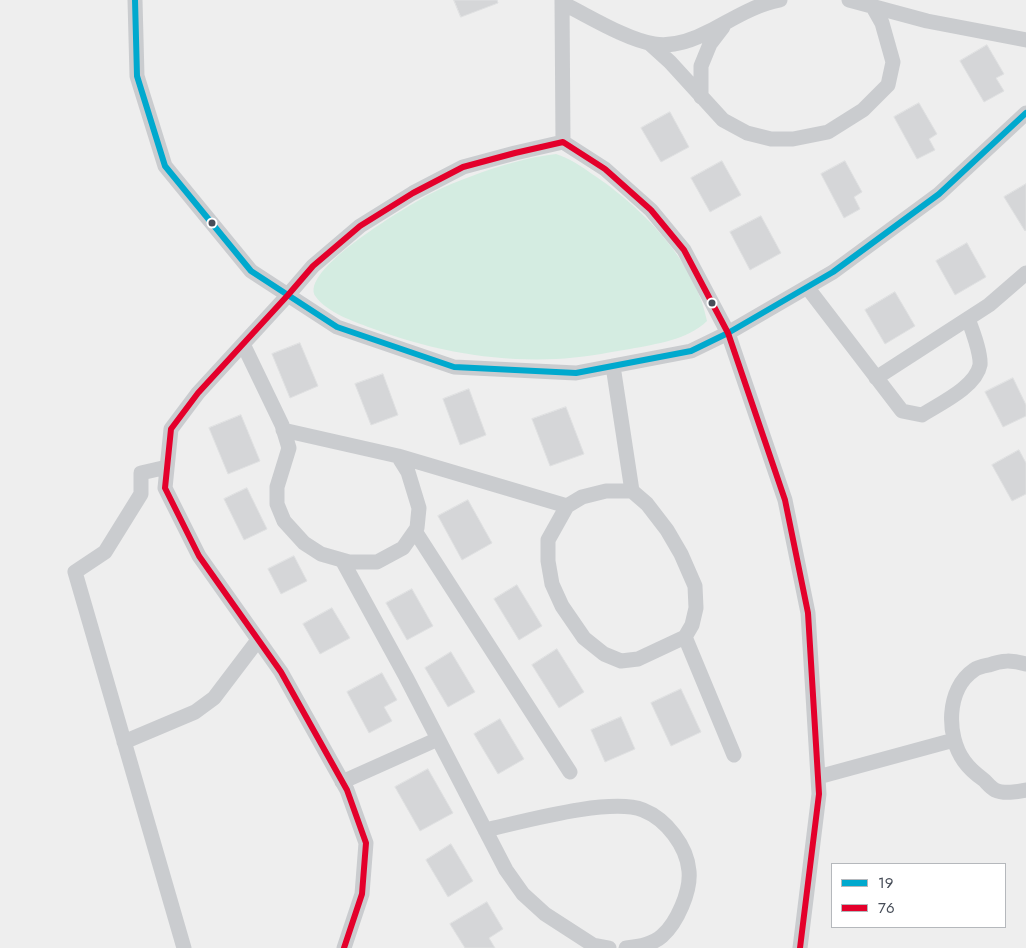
<!DOCTYPE html>
<style>
body{margin:0}
#map{position:relative;width:1026px;height:948px;overflow:hidden;background:#eee;font-family:Jost,sans-serif}
canvas{display:block}
.legend{position:absolute;left:831px;top:863px;width:175px;height:65px;box-sizing:border-box;background:#fff;border:1px solid #b5b8bc;margin:0;padding:6px 9px;list-style:none;font-size:15px;color:#474d58}
.legend li{display:flex;align-items:center;gap:10px;height:25px}
.legend b{width:25px;border:1px solid #b5b8bc}
</style>
<div id="map">
<canvas width="1026" height="948"></canvas>
<ul class="legend">
<li><b style="height:6px;background:#00a9ce"></b>19</li>
<li><b style="height:6px;background:#e4002b"></b>76</li>
</ul>
</div>
<script>
const ctx = document.querySelector('canvas').getContext('2d');
ctx.lineJoin = 'round';
function fillPath(path, color) { ctx.fillStyle = color; ctx.fill(path, 'evenodd'); }
function trace(path, color, width, dash) { ctx.strokeStyle = color; ctx.lineWidth = width; ctx.lineCap = dash ? 'butt' : 'round'; ctx.setLineDash(dash || []); ctx.stroke(path); }
const green = new Path2D(`
 M556,154C569,158 581,166 592,174C641,206 696,262 707,321C687,340 656,344 630,349C606,353 580,358 556,359C492,362 430,350 371,328C353,321 328,313 316,297C296,271 411,204 430,194C443,187 458,181 472,176C498,166 528,157 556,154Z`);
const building = new Path2D(`
 M454,0H497L498,3L461,17Z
 M987,45L1004,74L996,78L1004,91L984,102L960,61Z
 M919,103L937,134L929,139L935,150L917,159L894,117Z
 M670,112L689,147L661,162L641,128Z
 M722,161L741,195L710,212L691,178Z
 M845,161L862,192L854,197L860,209L844,218L821,174Z
 M1026,184V230L1025,231L1004,197Z
 M761,216L781,253L750,270L730,232Z
 M967,243L986,277L955,295L936,261Z
 M895,292L915,326L885,344L865,310Z
 M300,343L318,386L290,398L272,354Z
 M383,374L398,415L371,425L355,384Z
 M1013,378L1026,405V416L1003,427L985,392Z
 M469,389L486,435L460,445L443,399Z
 M566,407L584,454L550,466L532,419Z
 M241,415L260,461L228,474L209,428Z
 M1019,450L1026,463V494L1012,501L992,465Z
 M247,488L267,529L244,540L224,499Z
 M468,500L492,543L462,560L438,516Z
 M294,556L307,581L281,594L268,569Z
 M517,585L542,626L519,640L494,599Z
 M412,589L433,626L407,640L386,603Z
 M332,608L350,638L320,654L303,624Z
 M557,649L584,692L559,708L532,665Z
 M451,652L475,692L448,707L425,668Z
 M382,673L397,700L384,707L392,721L369,733L347,692Z
 M681,689L701,732L671,746L651,703Z
 M621,717L635,749L605,762L591,730Z
 M500,719L524,759L498,774L474,734Z
 M428,769L453,813L420,831L395,787Z
 M451,844L473,881L448,897L426,860Z
 M487,902L503,929L489,938L495,948H465L450,924Z`);
const street = new Path2D(`
 M135,0L137,76L165,166L251,271L337,327L454,367L576,373L691,351L728,333L833,272L939,194L1026,113
 M562,0L563,142
 M849,0L927,21L1026,40
 M562,3C589,16 625,39 654,44C672,47 693,40 710,31C733,19 754,5 780,0
 M649,43L670,62L723,120L747,133L771,139H793L828,132L863,110L888,85L893,62L882,23L873,7
 M701,97V66L710,44L723,27
 M807,287L902,411L922,415C939,404 976,387 980,365C981,354 972,329 968,319
 M243,344L282,425L289,448L277,487V504L284,521L304,543L321,554L349,562H377L403,548L417,528L419,508L408,472L398,456
 M613,366L632,491L647,504L667,530L681,554L695,586L696,608L692,625L685,637L638,659L621,661L604,654L584,638L562,606L552,584L548,561V540L567,506L582,497L606,491H632
 M876,378L989,305L1026,273
 M283,430L398,456L567,506
 M167,467L141,473V494L105,552L75,572L184,948
 M415,531L570,772
 M342,560L406,677L506,870L523,894L545,914L593,945L609,948
 M685,637L734,755
 M1026,664C1012,660 1002,660 989,665C984,666 978,667 974,670C946,689 946,736 964,761C969,768 977,775 984,780C987,783 991,788 995,790C1003,794 1018,792 1026,790
 M124,742L195,712L214,698L258,640
 M818,777L954,740
 M342,782L438,739
 M485,830C522,822 610,797 643,810C666,819 687,846 689,871C691,891 677,923 662,936C652,945 638,947 626,948
 M344,948L362,894L366,843L347,790L281,672L199,556L165,488L171,429L198,393L288,295L313,266L360,226L413,193L463,167L515,153L563,142L605,169L651,210L684,250L728,333L785,500L808,613L819,794L800,948`);
const bus1 = new Path2D(`
 M135,0L137,76L165,166L251,271L337,327L454,367L576,373L691,351L728,333L833,272L939,194L1026,113`);
const bus2 = new Path2D(`
 M344,948L362,894L366,843L347,790L281,672L199,556L165,488L171,429L198,393L288,295L313,266L360,226L413,193L463,167L515,153L563,142L605,169L651,210L684,250L728,333L785,500L808,613L819,794L800,948`);
const markers = [
 [212,223,4.5,"#474d58"],
 [712,303,4.5,"#474d58"]
];
fillPath(green, '#d4ece1');
fillPath(building, '#d5d6d8');
trace(building, '#dfe0e1', 1);
trace(street, '#cacccf', 15);
trace(bus1, '#00a9ce', 6);
trace(bus2, '#e4002b', 6);
for (const [x, y, r, color] of markers) { const dot = new Path2D(); dot.arc(x, y, r, 0, 2 * Math.PI); ctx.fillStyle = color; ctx.fill(dot); trace(dot, '#fff', 2); }
</script>
